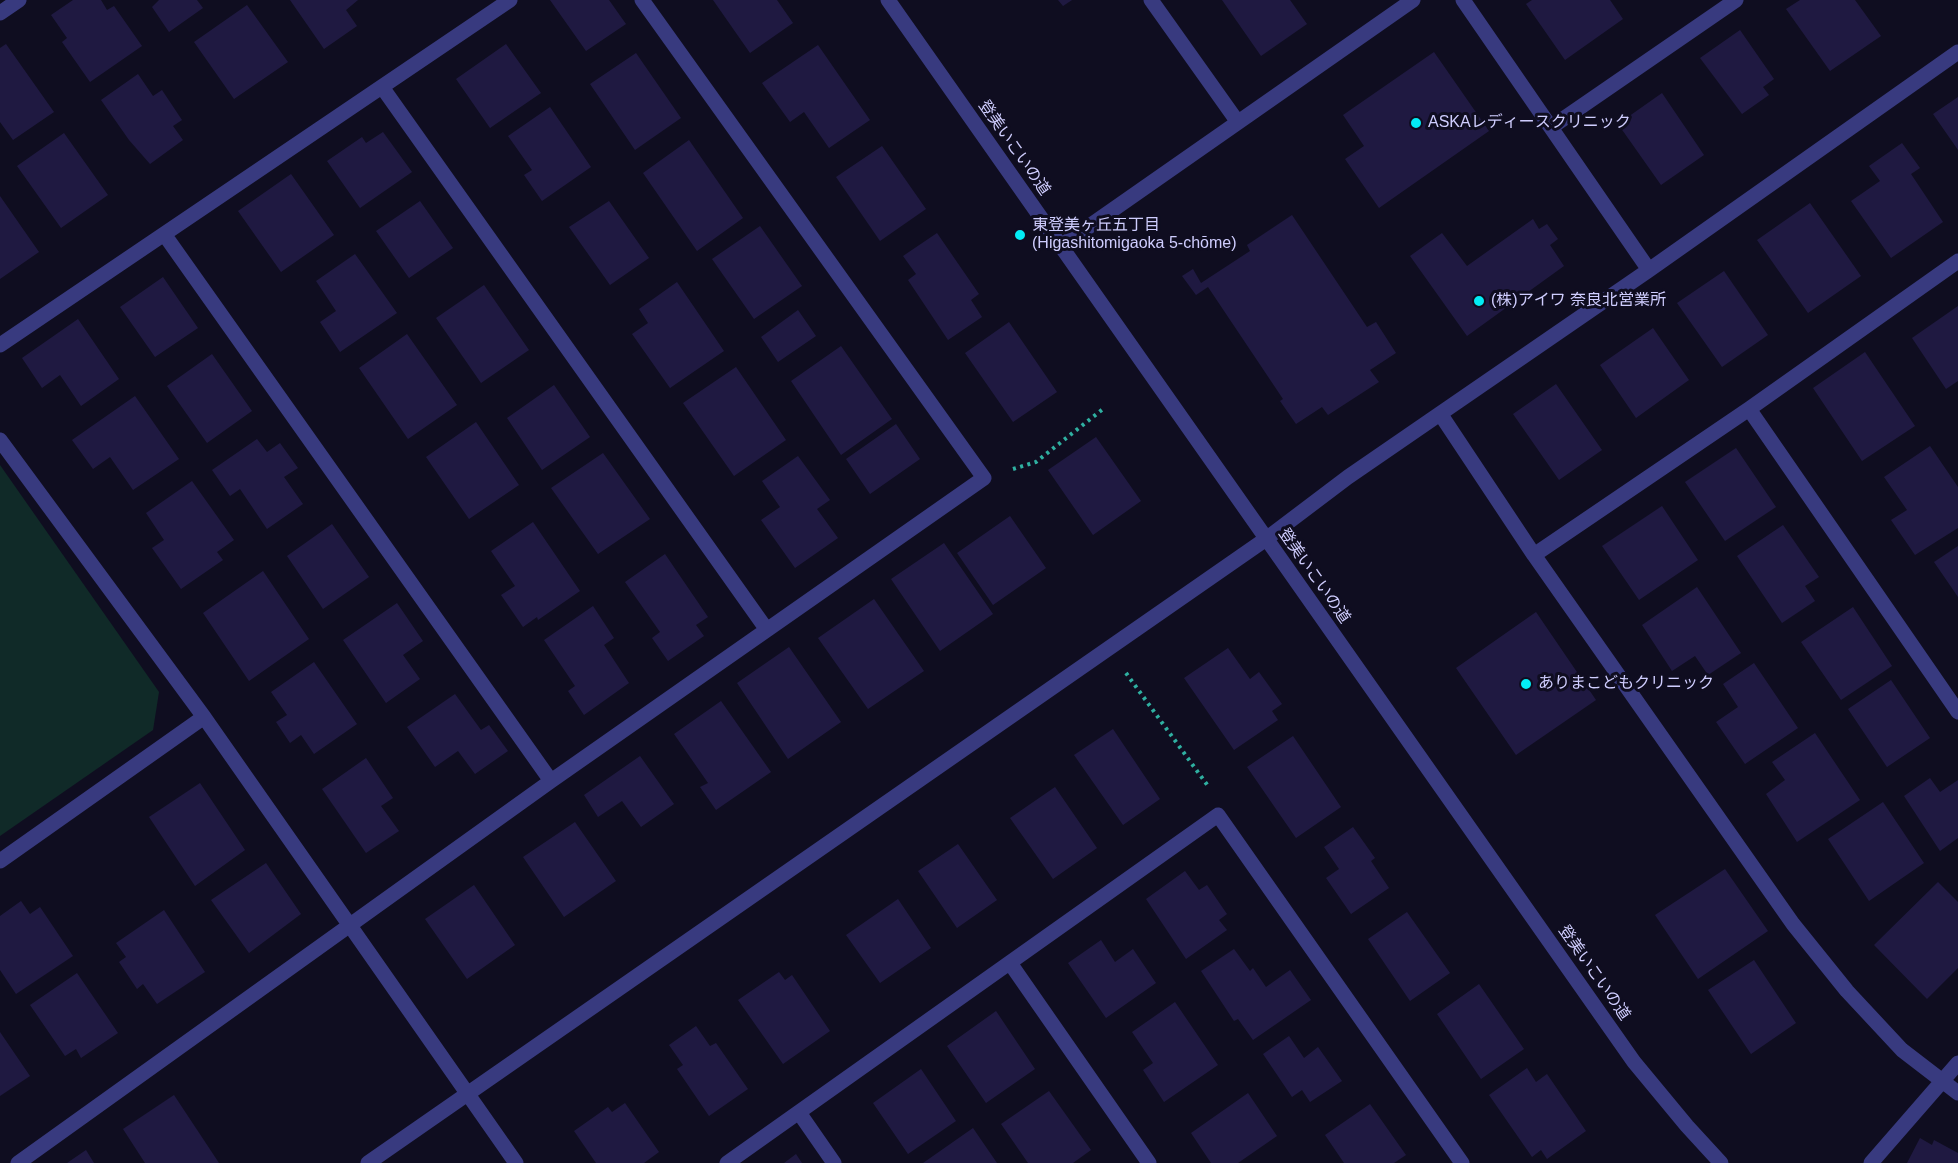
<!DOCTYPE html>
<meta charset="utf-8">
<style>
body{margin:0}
canvas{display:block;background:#0f0d20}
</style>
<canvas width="1958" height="1163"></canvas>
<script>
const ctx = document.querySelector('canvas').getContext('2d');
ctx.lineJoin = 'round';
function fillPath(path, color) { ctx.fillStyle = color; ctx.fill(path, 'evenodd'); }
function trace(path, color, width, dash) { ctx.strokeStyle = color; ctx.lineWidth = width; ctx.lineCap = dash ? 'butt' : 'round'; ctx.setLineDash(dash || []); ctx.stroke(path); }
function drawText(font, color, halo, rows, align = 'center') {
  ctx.font = font + ' Arial,"Noto Sans JP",sans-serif'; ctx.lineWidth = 6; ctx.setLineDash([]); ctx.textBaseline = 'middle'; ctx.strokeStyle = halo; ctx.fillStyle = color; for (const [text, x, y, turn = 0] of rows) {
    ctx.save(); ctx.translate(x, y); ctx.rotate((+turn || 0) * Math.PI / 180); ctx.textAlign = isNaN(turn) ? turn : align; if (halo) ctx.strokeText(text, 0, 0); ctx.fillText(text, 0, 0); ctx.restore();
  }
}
const green = new Path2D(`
 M0,465L159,692L153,730L0,836Z`);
const building = new Path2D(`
 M73,0H101L107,10L114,6L142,46L90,82L62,42L67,38L51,15Z
 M159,0H197L203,8L169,32L152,7Z
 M290,0H358L346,10L357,26L324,49Z
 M550,0H609L626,24L586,51Z
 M713,0H777L793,23L750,53Z
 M1058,0H1072L1063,6Z
 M1222,0H1290L1307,24L1261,56Z
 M1532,0H1610L1623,19L1565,60L1526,4Z
 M1800,0H1855L1881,36L1830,71L1786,9Z
 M247,5L288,62L234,99L194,42Z
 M1740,30L1774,79L1763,87L1769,95L1742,114L1700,58Z
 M6,44L54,112L13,140L0,122V48Z
 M506,44L541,93L490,128L456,79Z
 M818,45L870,120L829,148L804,112L790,122L762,83Z
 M1434,52L1489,131L1379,208L1345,159L1364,146L1343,115Z
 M636,53L681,118L635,150L590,84Z
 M138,74L153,96L162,90L182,120L173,126L183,140L150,164L129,140L101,100Z
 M1662,93L1704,155L1661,185L1618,124Z
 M1958,97V150L1933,114Z
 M550,107L591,167L542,201L524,175L532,170L508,136Z
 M383,132L412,172L360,208L327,161L362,137L366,143Z
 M64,133L108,195L61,228L17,166Z
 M689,140L743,218L697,251L643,173Z
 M1902,143L1920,168L1911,174L1943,222L1891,258L1851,201L1880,181L1869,166Z
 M882,146L926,209L880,241L836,177Z
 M291,174L334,235L281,272L238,211Z
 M0,196L39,252L0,279Z
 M420,201L453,248L409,278L376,231Z
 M609,201L649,258L610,285L569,227Z
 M1810,203L1861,276L1808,313L1757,240Z
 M1292,215L1367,327L1376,322L1396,353L1370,370L1379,382L1328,415L1322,407L1296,424L1280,401L1283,399L1208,287L1196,295L1182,276L1193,269L1201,283L1250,251L1247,245Z
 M1533,219L1539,229L1547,224L1558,239L1550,245L1564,266L1467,336L1410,256L1442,233L1467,266Z
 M760,226L802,286L754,319L712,259Z
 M937,233L979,294L971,300L982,317L948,340L908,280L916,274L903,256Z
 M355,254L397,313L340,352L320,322L336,311L316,281Z
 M1724,271L1768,335L1722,367L1677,303Z
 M163,277L198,328L155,357L120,307Z
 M677,282L724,351L670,388L632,334L648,323L639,309Z
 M484,285L529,350L481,383L436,318Z
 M1958,306V381L1946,389L1912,338Z
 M798,310L816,336L778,362L761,337Z
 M78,319L119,379L81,406L60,375L42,388L22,358Z
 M1009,322L1057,392L1013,422L965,353Z
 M1653,328L1689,380L1636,418L1600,365Z
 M407,334L457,405L408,439L359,368Z
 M841,346L892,419L841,455L791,381Z
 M1865,352L1915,426L1862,461L1813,388Z
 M212,354L252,411L207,443L167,386Z
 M736,367L786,440L734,476L683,403Z
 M1556,384L1602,450L1559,480L1513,414Z
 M554,385L590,437L542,470L507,418Z
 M135,396L179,459L133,490L110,457L93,469L72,440Z
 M476,422L519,485L469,519L426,457Z
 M896,424L920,459L870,494L846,459Z
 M1096,437L1141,501L1093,535L1048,470Z
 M257,439L267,452L280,443L298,468L284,477L303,504L267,529L240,489L230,496L212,470Z
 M1930,446L1958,487V528L1915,555L1891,520L1907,510L1884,477Z
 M1736,448L1776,507L1725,541L1685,482Z
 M603,453L650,519L598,554L551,488Z
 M798,456L830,500L817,509L838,538L795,568L761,520L780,507L762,481Z
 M192,481L234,540L217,552L223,560L181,589L152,548L164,540L146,513Z
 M1662,506L1698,560L1639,600L1602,546Z
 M1010,516L1046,568L993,605L957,553Z
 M533,522L580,591L538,620L537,617L523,627L501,595L515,586L491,551Z
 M332,524L369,577L323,609L287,556Z
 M1783,525L1819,577L1805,586L1815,601L1782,623L1737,556Z
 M944,543L993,614L940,651L891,579Z
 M1958,546V597L1934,562Z
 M665,554L708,617L696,625L704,636L668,661L652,638L660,632L625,582Z
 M263,571L309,639L249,681L203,613Z
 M1697,587L1741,653L1708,675L1695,656L1672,671L1642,625Z
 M874,599L924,671L868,709L818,638Z
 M397,603L423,641L403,655L420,679L386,703L343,640Z
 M593,606L614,638L604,645L629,683L584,715L568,691L575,686L544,640Z
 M1853,607L1892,666L1841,700L1801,642Z
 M1536,612L1596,700L1516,755L1456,668Z
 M789,647L841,722L788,759L737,683Z
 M1228,648L1250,679L1259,672L1282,704L1272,711L1278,720L1234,750L1184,678Z
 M314,662L357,724L314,754L301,735L290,743L276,722L287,715L271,692Z
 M1754,663L1798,728L1745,764L1716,722L1738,707L1723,684Z
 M1891,680L1930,738L1887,767L1848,709Z
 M455,694L481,730L489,725L508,751L475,774L458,751L435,767L407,727Z
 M721,701L771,772L716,810L700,787L708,783L674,734Z
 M1113,729L1160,799L1123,825L1074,755Z
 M1815,733L1860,800L1797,842L1766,794L1785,780L1772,762Z
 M1293,736L1341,807L1296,838L1247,767Z
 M640,756L674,804L641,827L622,801L598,817L584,795Z
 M366,758L393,798L381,806L399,831L366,853L322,789Z
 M1930,778L1940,792L1958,780V838L1940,851L1904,796Z
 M200,783L245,850L195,886L149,817Z
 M1055,787L1097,848L1053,879L1010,818Z
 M1883,802L1924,863L1869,901L1828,839Z
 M575,822L616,881L564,917L523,857Z
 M1353,827L1375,858L1371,861L1389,888L1351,914L1326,878L1339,869L1324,847Z
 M958,844L997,900L957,928L918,871Z
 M266,863L301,914L249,953L211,900Z
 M1725,869L1768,931L1698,979L1655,915Z
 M1185,871L1199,890L1207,885L1227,914L1219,920L1227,930L1186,959L1146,899Z
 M1938,882L1958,902V968L1927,999L1874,945Z
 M474,885L515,945L467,979L425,919Z
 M898,899L931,948L880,983L846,935Z
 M21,901L30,914L40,907L73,956L16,994L0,970V916Z
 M164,910L205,972L157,1004L143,984L137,989L119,962L126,957L116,943Z
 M1407,912L1450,973L1410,1001L1368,939Z
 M1101,940L1115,962L1133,949L1156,983L1106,1018L1068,963Z
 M1234,949L1250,971L1253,968L1266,987L1290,970L1311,1000L1253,1040L1238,1019L1234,1021L1201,971Z
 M1754,960L1796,1023L1751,1054L1708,990Z
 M779,972L785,980L792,975L830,1031L783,1064L738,1000Z
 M77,973L118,1033L81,1058L76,1049L65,1056L30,1005Z
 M1479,984L1524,1049L1481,1079L1437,1014Z
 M1175,1002L1218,1065L1164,1102L1143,1070L1153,1063L1132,1032Z
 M996,1011L1035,1069L986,1103L947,1046Z
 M696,1026L710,1046L716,1043L748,1089L709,1116L677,1069L683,1065L669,1045Z
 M0,1032L30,1076L0,1096Z
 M1289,1036L1304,1058L1318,1047L1342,1081L1310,1102L1302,1090L1292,1097L1263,1054Z
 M1527,1068L1536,1082L1547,1074L1586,1131L1547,1159L1541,1150L1532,1157L1489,1095Z
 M921,1069L956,1121L908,1154L873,1103Z
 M1049,1091L1091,1150L1073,1163H1028L1001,1124Z
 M1248,1093L1277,1136L1238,1163H1211L1191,1133Z
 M174,1095L219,1163H145L123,1129Z
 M625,1103L659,1152L644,1163H596L574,1131L608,1107L612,1112Z
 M1370,1104L1406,1155L1394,1163H1344L1325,1135Z
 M973,1128L997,1163H923Z
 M1920,1138L1932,1145L1934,1140L1958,1153V1163H1907Z
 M86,1150L94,1163H67Z
 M796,1154L802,1163H784Z`);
const path = new Path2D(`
 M1013,469L1036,462L1103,409
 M1126,673L1208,786`);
const minor = new Path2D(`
 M888,0L1634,1062L1687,1126L1721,1163
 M1151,0L1237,121
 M1463,0L1649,270
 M0,13L19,0
 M382,87L767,630
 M1553,126L1736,0
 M164,234L551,781
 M1061,246L1413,0
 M0,345L510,0
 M1749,409L1958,712
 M1441,415L1534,555L1793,924L1847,991L1902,1050L1958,1093
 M0,440L204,717L516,1163
 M1534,555L1749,409L1958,261
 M0,861L204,717
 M1010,963L1149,1163
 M800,1114L834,1163
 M18,1163L551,781L984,478L642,0
 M368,1163L1266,539L1348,477L1649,270L1958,52
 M727,1163L1218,815L1462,1163
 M1871,1163L1958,1063`);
const markers = [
 [1416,123,6,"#03ecf5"],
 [1020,235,6,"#03ecf5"],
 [1479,301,6,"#03ecf5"],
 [1526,684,6,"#03ecf5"]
];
const poiNames = [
 ["ASKAレディースクリニック",1428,123],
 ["東登美ヶ丘五丁目",1032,226],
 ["(Higashitomigaoka 5-chōme)",1032,244],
 ["(株)アイワ 奈良北営業所",1491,301],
 ["ありまこどもクリニック",1538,684]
];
const streetNames = [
 ["登美いこいの道",1014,148,55],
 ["登美いこいの道",1314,576,55],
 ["登美いこいの道",1594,973,55]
];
fillPath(green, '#102a28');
fillPath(building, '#1f1941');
trace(path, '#2fb0a1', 4, [3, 4.5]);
trace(minor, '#383a7f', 15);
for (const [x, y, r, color] of markers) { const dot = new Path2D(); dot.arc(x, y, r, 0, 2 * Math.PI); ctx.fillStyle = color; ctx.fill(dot); trace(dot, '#0f0d20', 2); }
drawText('16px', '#cfcdfe', '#0f0d20', poiNames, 'left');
drawText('16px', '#cfcdfe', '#0f0d20', streetNames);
</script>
